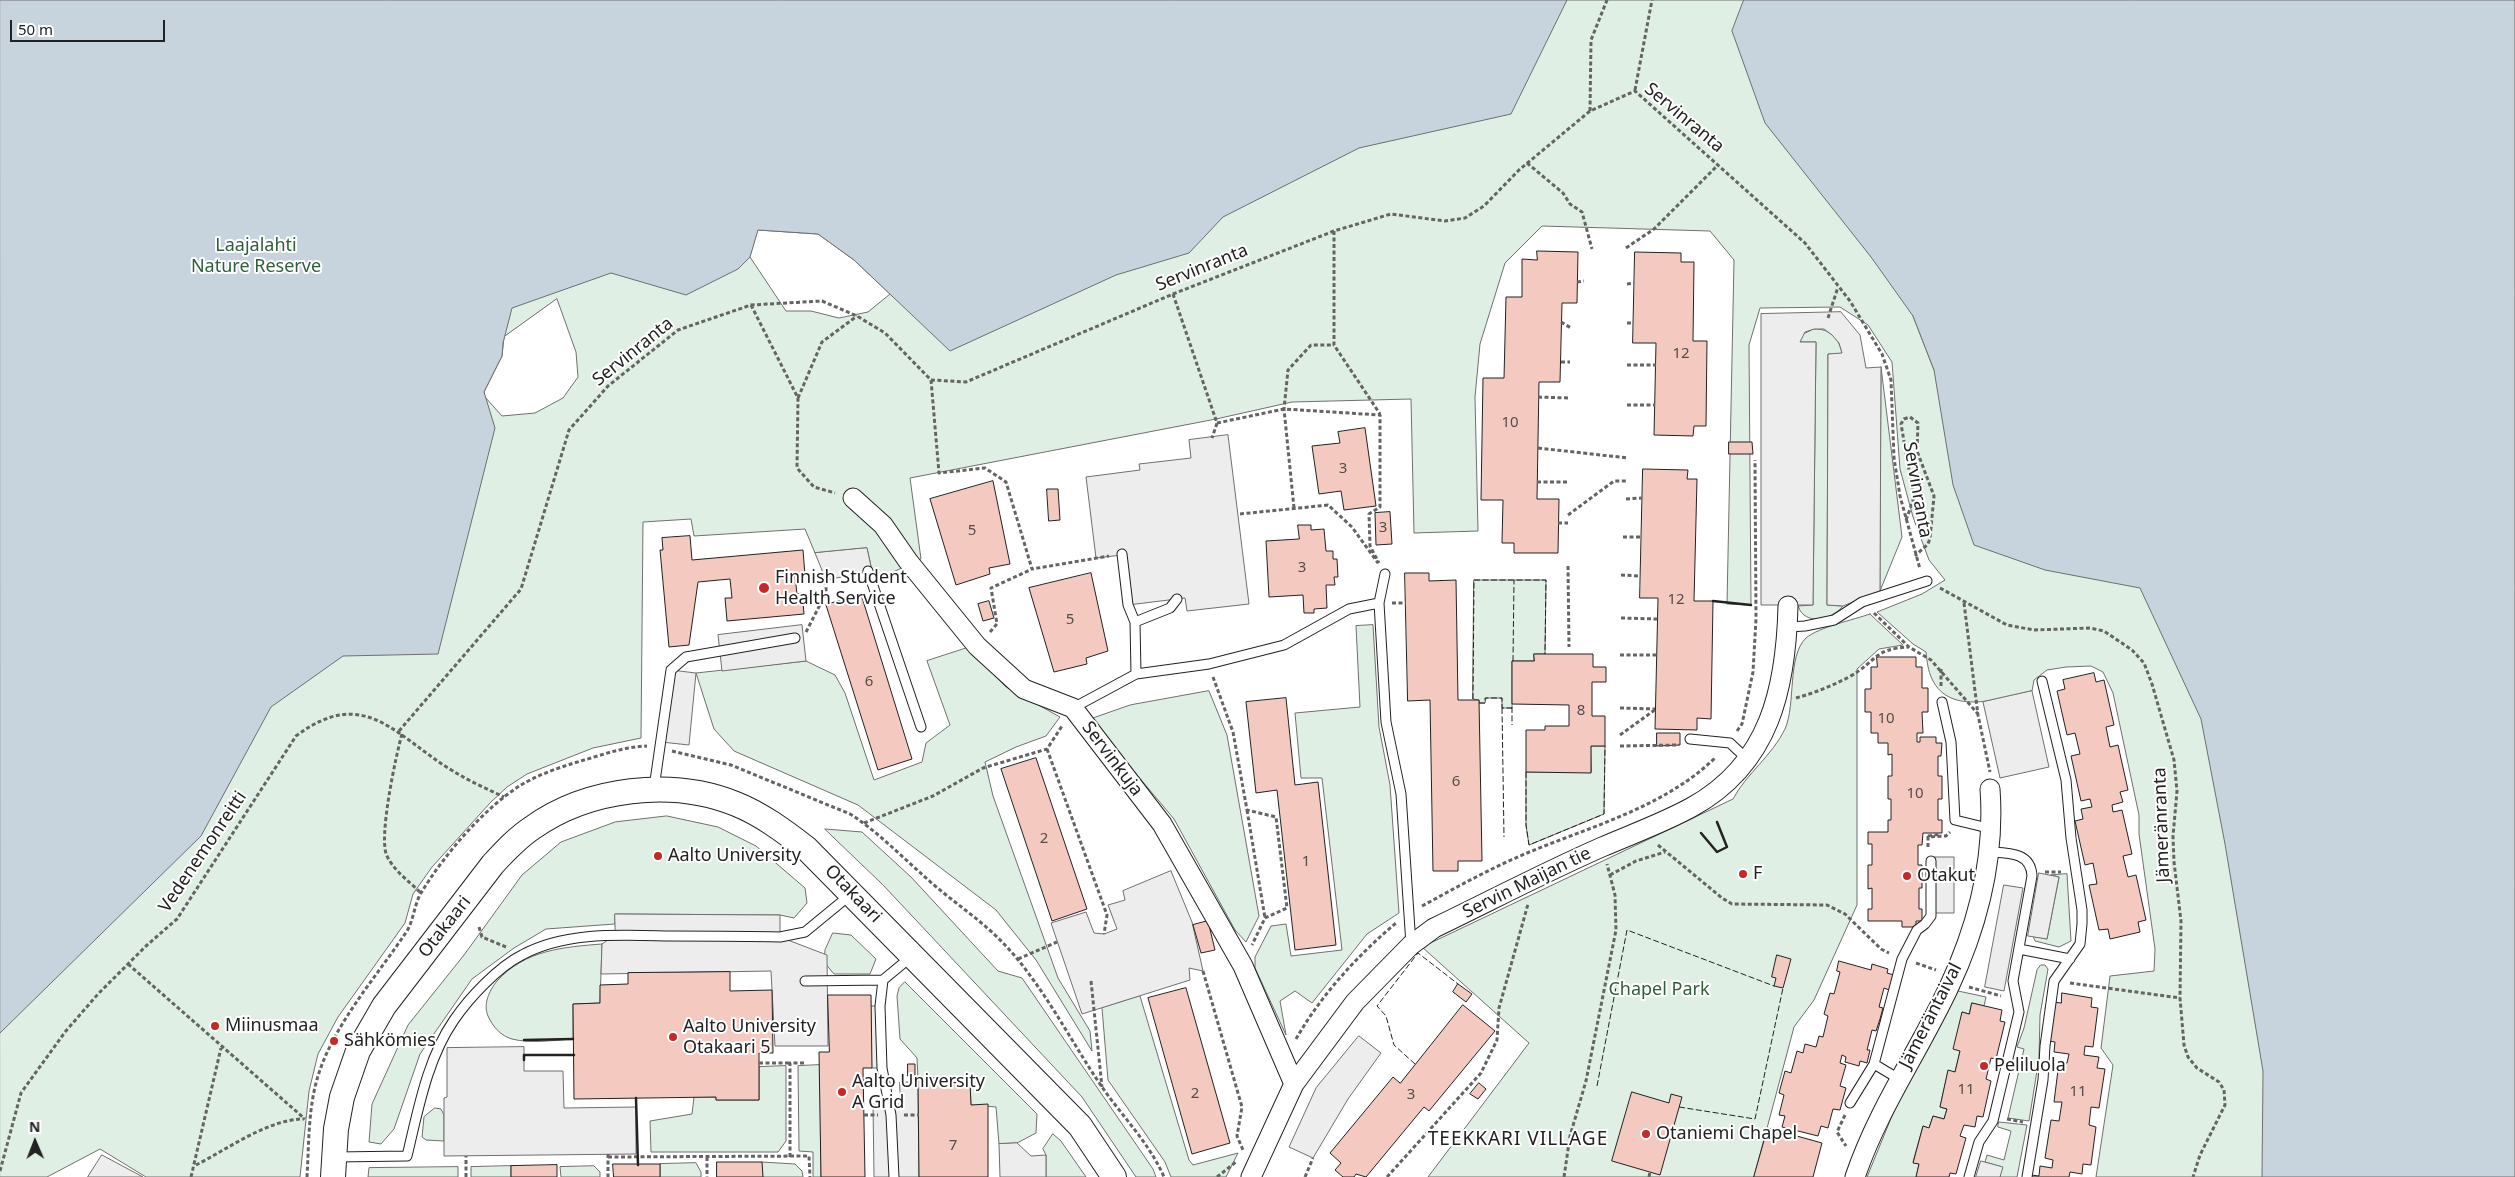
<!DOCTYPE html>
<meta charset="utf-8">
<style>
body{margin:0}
#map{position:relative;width:2515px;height:1177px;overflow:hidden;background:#fff;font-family:"Noto Sans",sans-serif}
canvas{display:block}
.north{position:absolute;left:10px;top:1117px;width:50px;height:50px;-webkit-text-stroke:4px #fff;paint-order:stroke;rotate:359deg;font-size:14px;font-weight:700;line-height:20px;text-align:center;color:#222}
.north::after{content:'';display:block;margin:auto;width:18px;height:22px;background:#222;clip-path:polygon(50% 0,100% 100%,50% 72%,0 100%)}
.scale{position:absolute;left:10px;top:20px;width:155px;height:22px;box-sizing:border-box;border:2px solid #222;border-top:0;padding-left:6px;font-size:15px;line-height:18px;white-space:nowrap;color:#222;-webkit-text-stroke:4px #fff;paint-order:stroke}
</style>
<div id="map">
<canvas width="2515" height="1177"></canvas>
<div class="north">N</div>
<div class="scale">50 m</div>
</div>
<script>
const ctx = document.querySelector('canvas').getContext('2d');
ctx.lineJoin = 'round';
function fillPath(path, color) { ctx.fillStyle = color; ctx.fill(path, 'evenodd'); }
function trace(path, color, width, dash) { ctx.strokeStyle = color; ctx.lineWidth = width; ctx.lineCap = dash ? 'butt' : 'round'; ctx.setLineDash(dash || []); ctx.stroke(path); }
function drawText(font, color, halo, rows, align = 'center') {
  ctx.font = font + ' "Noto Sans",sans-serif'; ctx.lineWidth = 4; ctx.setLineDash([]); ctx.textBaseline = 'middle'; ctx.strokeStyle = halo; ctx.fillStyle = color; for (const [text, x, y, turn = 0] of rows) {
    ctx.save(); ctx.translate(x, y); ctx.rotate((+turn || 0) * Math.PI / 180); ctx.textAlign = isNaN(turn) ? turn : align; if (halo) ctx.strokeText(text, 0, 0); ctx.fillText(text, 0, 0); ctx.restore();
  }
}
const green = new Path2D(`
 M0,0H1875L1913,316L1934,370L2109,456L2388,1177H2096L2113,1065L2101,1048L2110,976L2154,971L2155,949L2139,834V815L2113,693L2103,672L2091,666L2066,667L2047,670L2034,680L2032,691C2002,698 1950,717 1932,679C1928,671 1927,661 1926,652L1913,644L1877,612L1922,594L1945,580L1929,560L1913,517L1900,469L1892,362L1868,325L1840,307L1760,308L1749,345L1751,605L1727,604L1734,260L1710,231L1542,226L1505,263L1480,344L1475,397L1478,531L1414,533L1411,399L1292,402L1216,419L910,478L921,559L876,580L872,571L867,548L815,553L805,529L694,536L691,519L643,522L641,738L593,748L527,774L507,787L490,803L432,867L413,894L405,923L338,1017L318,1054L309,1091L300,1177H146L100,1149L47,1177H0ZM758,230L818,234L854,260L890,294L868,312L839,318L811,311H786L750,257ZM557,299L576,352L578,377L563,398L535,413L502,416L485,397L484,392L502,356L504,337Z
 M1814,329C1829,328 1840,339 1842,354H1828L1827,605L1843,606C1833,619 1805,627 1798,606L1813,605L1816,342H1800L1802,335Z
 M1881,367L1902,537L1880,591Z
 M1474,580H1546L1545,654H1534V661H1512V708H1502V698H1486L1485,703H1479V700L1473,699Z
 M1870,614L1903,645L1879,649L1857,669V905L1814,1000L1794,1027L1754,1177H1428L1529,1043L1422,947L1733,799C1746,774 1772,756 1785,729C1796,704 1787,656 1806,638C1819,627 1853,620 1870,614Z
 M1373,625L1379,727L1390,785L1399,913L1367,934L1312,1003L1295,991L1280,1001L1286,1035L1255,968V957L1271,926L1286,924L1291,956L1342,950L1322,778H1301L1295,713L1360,707L1356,626Z
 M967,648L1006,687L1060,717L1046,736L1016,747L985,762L993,796L1058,978L1090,1031L1092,1051L1036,960L996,910L858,805L734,751L714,729L696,673L806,661L835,675L845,693L874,780L922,762L926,743L950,725L927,661Z
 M1209,691L1227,735L1259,916L1246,942L1235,930L1174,819L1090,719L1130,705Z
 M1591,746H1605L1604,814L1529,845L1526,825V772H1591Z
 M667,816L718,827L756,846L805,888L807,903L794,918L780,915L615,914V924L546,929L514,948L472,979L420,1054L394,1129L381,1144L369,1142L372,1104L408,1025L464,955L522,875L561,842L615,822Z
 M825,829L862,832L911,877L998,971L1022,978L1153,1169L1156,1177H1136L1082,1097L883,885Z
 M2067,874L2071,941L2059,947L2035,941L2033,936L2047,939L2059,877L2051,875Z
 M833,933L851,935L876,959L870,974H834L824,962L825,950Z
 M602,944L600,1003L573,1004V1039C555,1040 531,1044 512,1039C501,1036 493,1027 488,1016C483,1004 489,991 497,981C525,950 563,947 602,944Z
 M2041,965H2045L2048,969L2040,1015L2039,1058L2029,1121L2008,1118L2024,1049L2017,1047L2024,1028L2037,970Z
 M905,982L1037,1114L1036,1133L1017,1143L999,1144L996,1107L971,1105L970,1083H941V1078L918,1079L917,1058L900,1039L897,996L899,988Z
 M1958,991L1986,997L1984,1006L1972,1003L1969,1014L1962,1012L1960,1051L1955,1072L1948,1071L1940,1107L1947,1109L1944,1119L1933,1116L1929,1128L1923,1126L1913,1162L1919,1164L1916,1177H1867L1894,1111Z
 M1140,996L1189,1160L1193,1165L1238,1153L1226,1177H1171L1165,1162L1108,1080L1102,1008Z
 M820,1065L821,1177H813V1152L799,1151L798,1066Z
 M786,1066V1141L778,1152H651L650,1121L692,1114L694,1097H716V1100H759V1067Z
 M435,1108L441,1109L444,1115V1141L426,1140L422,1137L424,1117Z
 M1999,1122L2027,1125L2017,1177H2000L2002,1167L1985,1162L1987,1155L2004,1160L2011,1131L1998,1127Z
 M1053,1134L1061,1141L1086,1177H1046V1155L1043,1149Z
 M762,1162L795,1164L802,1171L803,1177H763Z
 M696,1163L701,1172V1177H660V1164Z
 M511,1166V1177H471V1167Z
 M594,1166L600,1172V1177H561L560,1167Z
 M458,1167V1177H368L369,1168Z`);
const parking = new Path2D(`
 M1841,312L1860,335L1866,368L1881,367L1880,591L1843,606L1827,605L1828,354L1842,353L1839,343L1832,335L1824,329H1814L1805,332L1800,342H1816L1813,605H1761V314Z
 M1228,435L1249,604L1187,611L1185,598L1128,605L1122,555L1096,558L1086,477L1140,470L1139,464L1191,458L1189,440Z
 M867,548L872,571L826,580L815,553Z
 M802,625L806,661L722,671L718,635Z
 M671,670L696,673L689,745L661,742Z
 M2032,691L2049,767L2000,778L1983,702Z
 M1934,857H1954V913H1935Z
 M1171,871L1192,922L1203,971L1189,968L1190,980L1082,1014L1051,923L1086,912L1094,933L1104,934L1117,929L1108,905L1125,900L1123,891Z
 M2039,873L2059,877L2047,939L2028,936Z
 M2004,885L2023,888L2004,991L1985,987Z
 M615,914L780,915V937L827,955L828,1046H775L771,971L601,974L602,944L615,935Z
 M871,1006H880L882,1068H872Z
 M1359,1036L1381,1053L1348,1099L1313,1158L1289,1147L1316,1088Z
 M524,1047V1071H563L564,1108L636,1107V1154L444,1156V1098L447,1097V1048Z
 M900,1082H918L919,1177H874L873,1104H900Z
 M1017,1143L1031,1156L1046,1155V1177H1000L999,1144Z
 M102,1155L143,1177H88Z
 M1981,1161L2003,1167L2000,1177H1976Z`);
const water = new Path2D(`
 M0,0H1567L1511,114L1359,148L1223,217L1189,253L1116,275L950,351L854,260L818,234L758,230L750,257L738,269L686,295L611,273L512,308L503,343L502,356L484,392L495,428L438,654L343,656L271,707L201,836L0,1033Z
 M1744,0H2515V1177H2262L2263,1071L2225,844L2201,719L2140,588L2045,570L1974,545L1953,485L1934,370L1913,316L1871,257L1765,123L1732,31Z`);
const building = new Path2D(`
 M1537,251L1578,252L1577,303H1562L1560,382H1539L1537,499H1559L1558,553H1514V543H1502L1503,500H1481L1483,378H1504L1506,297H1522V259L1537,260Z
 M1635,252L1681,253V262H1694L1693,341H1707L1706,426H1694L1693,436L1654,435L1656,343H1633Z
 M1365,428L1376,506L1344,510L1341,491L1319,494L1312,446L1340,443L1338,432Z
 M1729,442H1752L1753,454H1729Z
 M1643,469L1688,470L1687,479H1697L1694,601H1713L1711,719L1697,718V730L1655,729L1658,598H1640Z
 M993,481L1010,564L989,568L990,574L956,585L930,499Z
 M1047,489H1058L1060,520L1049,521Z
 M1390,512L1392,544L1376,545L1375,513Z
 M1298,525H1311V530L1324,529L1326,551H1333V559H1337L1338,577H1334L1335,585H1326L1327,608L1314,609V613H1304L1303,595L1269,597L1266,541L1299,539Z
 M690,536L692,560L803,550L805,575L795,576L797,594L802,593L804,614L727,621L725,598H732L730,579L698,582L689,645L669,647L660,550H663L662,538Z
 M1091,573L1108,651L1086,658L1087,664L1054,672L1029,588Z
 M1405,573H1429V581L1456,580L1458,700H1479L1482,861H1458V871H1433L1430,700L1408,701Z
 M861,594L912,759L878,770L826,605Z
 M989,601L994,618L983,621L978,604Z
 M1534,654H1593V667H1606V682H1592V716H1605V746H1591V773L1526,772V730H1545V726H1569V705L1512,704V661H1534Z
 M1877,657H1916V667H1922V688H1928V712H1922L1923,733H1917V742H1920V737H1936V743H1942L1941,756H1938V776H1942V799H1938V820H1942V833H1923L1922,845H1918V865H1922V888H1919V909H1922V921H1916V927H1902V921H1868V909H1872V888L1868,889V865H1872V844H1868V832H1888V820H1891V799H1888V776H1892V754L1888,755V743H1878V733H1871V712H1865V689H1871V667H1877Z
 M2094,673L2096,682L2104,680L2114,725L2106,727L2110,747L2118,745L2128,790L2120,792L2123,802L2112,805L2113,812L2122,810L2132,854L2123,856L2128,877L2136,875L2146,920L2138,922L2140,932L2110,939L2108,929L2099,930L2089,885L2097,884L2093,863L2085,865L2075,821L2083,819L2081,809L2092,807L2090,799L2081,801L2071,756L2080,754L2075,733L2067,735L2057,691L2065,689L2063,680Z
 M1286,698L1295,785L1318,782L1336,945L1295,950L1277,790L1256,793L1246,702Z
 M1657,733H1680V745L1657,746Z
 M1036,758L1087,909L1052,921L1001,769Z
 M1208,921L1215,950L1201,953L1193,925Z
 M1777,955L1791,959L1783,988L1774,986L1776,978L1772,977Z
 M1839,961L1871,970L1872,964L1888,969L1887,973L1894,975L1889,990L1884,988L1879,1007L1883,1008L1880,1019L1876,1031L1872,1030L1867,1050H1870L1867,1063L1860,1061L1859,1066L1845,1062L1846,1057L1842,1055L1840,1063L1846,1065L1840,1086L1846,1088L1840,1110L1833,1109L1828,1128L1821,1126L1818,1136L1782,1127L1785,1116L1779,1115L1784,1095L1779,1093L1785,1071L1791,1073L1797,1051L1803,1053L1805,1044L1816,1047L1819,1036L1823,1037L1828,1016L1824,1014L1830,993L1834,994L1840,972L1837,971Z
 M730,972V991L772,990L773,1053H759V1100H716V1097L574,1099L573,1004L600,1003V985L628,984V973Z
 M1458,984L1472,994L1466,1002L1453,992Z
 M1186,988L1230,1143L1192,1154L1148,998Z
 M2062,993L2092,998L2091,1007L2098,1008L2093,1047L2085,1046L2084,1055L2099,1057L2097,1068L2105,1069L2099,1108L2091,1107L2089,1125L2096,1127L2091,1165L2083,1164L2082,1174L2070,1172L2069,1177H2031V1175L2039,1176L2040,1166L2052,1168L2053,1160L2045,1158L2051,1120L2059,1121L2062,1102H2054L2059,1062L2067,1063L2069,1054L2054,1052L2055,1042L2048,1041L2053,1002L2061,1003Z
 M828,995H871L872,1068H863L865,1177H821L819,1052H829Z
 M1972,1003L2002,1010L2000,1021L2005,1022L1996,1059L1991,1058L1986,1079L1991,1081L1983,1117L1977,1116L1975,1127L1964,1125L1960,1136L1966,1138L1956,1174L1950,1173L1949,1177H1916L1919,1164L1913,1163L1923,1126L1929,1128L1933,1116L1944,1119L1947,1109L1940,1107L1948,1070L1955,1072L1960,1051L1953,1049L1962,1012L1969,1014Z
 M1463,1005L1495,1031L1429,1111L1424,1107L1366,1177L1356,1174L1354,1177H1343L1335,1170L1341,1163L1330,1153L1393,1077L1400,1083Z
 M908,1064H915V1076H908Z
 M941,1078V1083L970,1082L971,1105L988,1104V1177H919L918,1079Z
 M1479,1083L1486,1089L1478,1099L1470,1094Z
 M1632,1092L1669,1103L1671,1094L1682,1097L1660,1175L1612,1161Z
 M1768,1128L1822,1143L1813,1177H1754Z
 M717,1162H762L763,1177H717Z
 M613,1164H660V1177H614Z
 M557,1165V1177H511V1166Z`);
const path = new Path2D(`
 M1635,90L1652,0
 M1590,111L1591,40L1607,0
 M1527,163L1563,193L1570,204L1582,212L1592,249
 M1334,231V345L1380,414
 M1626,248L1654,229L1718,165
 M1577,282L1584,281
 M1627,284L1634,283
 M1173,294L1217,423L1212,438
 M751,305L798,398L797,468L814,487L835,493
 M1828,318L1838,287
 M1561,322L1571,328
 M1627,323H1633
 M1561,362H1570
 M1627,365H1656
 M931,380L939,473L985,468L1006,482L1032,569L1109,556
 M1538,397L1569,398
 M798,398L822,342L857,316
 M1627,405H1655
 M1217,423L1284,409L1380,415V507L1369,514L1370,546L1379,563
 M1538,448L1628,458
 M1537,482H1568
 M1626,499L1642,498
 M1294,508L1284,409L1288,370L1311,345H1334
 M1240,514L1328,505L1352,527L1378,563
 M1568,515L1614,481H1627
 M1906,520L1913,501V493L1901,424L1904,419L1910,417L1918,423L1917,451L1934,496L1930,538L1928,544L1915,556
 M1558,523H1568
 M1623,537H1641
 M1568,566L1569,647
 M1621,575L1640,576
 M1940,588L2007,625L2034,630L2090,628L2104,631L2132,650L2144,663L2152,684L2174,760L2177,791L2173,836L2174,862L2181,921L2180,998L2184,1045L2188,1057L2197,1068L2219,1082L2224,1090L2225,1105L2200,1155L2193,1177
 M1392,603H1406
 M1964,603L1978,715L1990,772
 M1874,613L1909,647L1931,660L1978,714
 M1621,618L1658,619
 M806,632L826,593V580
 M990,632L997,624L991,588L1032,569
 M1620,655H1657
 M1941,669V687
 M1213,677L1233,732L1247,810L1276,817L1287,908L1265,918L1252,945
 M1796,698C1814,693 1832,686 1849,677C1878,661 1872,649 1909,647
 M1620,708L1655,709
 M399,731L521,589L569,430L608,386L678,330L751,305L822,301L857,316L885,333L931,380L966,382L1173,294L1334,231L1391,214L1445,221L1465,218L1484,206L1519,170L1590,111L1635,91L1805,243L1850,301L1882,354L1891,380L1894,458L1900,496L1920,569
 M1737,731L1742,724L1753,672L1756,619L1755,460
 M402,734C396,755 378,839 387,856C394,871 410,882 421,893
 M1620,735L1656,709
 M1620,746L1679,745
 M1047,749L1107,915L1104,934
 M672,751L731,765L850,814C877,831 901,856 925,877C951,901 982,920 1006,946C1044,987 1070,1040 1102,1087C1122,1116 1150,1144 1164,1177
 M1247,810L1265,918
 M864,823L933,796L983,768L1047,749L1062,726
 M1928,836L1941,834
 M1658,845L1722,898L1732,904L1827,905L1845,914L1881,949L1889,953
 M1928,847V837L1946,836L1950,832
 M2045,872H2061
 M1610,875L1636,861L1665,852
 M1422,906C1457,887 1491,868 1527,853C1592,826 1665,807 1716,757
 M479,927L482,937L506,947
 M1018,959L1057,942
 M1916,963L1936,970
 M128,964L305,1119
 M1203,971L1242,1107L1237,1136L1243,1150
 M1091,981L1102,1087
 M2070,983L2180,998
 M1969,987L2001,996
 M1296,1039C1321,995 1358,955 1396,923
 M759,1063H790
 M864,1115H878
 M904,1115H919
 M1845,1115L1837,1132L1846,1146
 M2007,1119L2023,1122
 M608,1154V1177
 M608,1157L809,1156L810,1177
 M707,1157V1177
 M790,1157V1063H805
 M196,1165C228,1149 268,1119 304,1119
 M0,1171L21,1093L65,1032L98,994L146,946L177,919L296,736C365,684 396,737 453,771C469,781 487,789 504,797
 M191,1177L221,1048
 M307,1177C309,1144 308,1108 318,1076C334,1024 377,976 407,931C414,919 414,905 421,893C444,855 484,808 521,785C543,772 567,765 591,758C610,752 627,747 647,746
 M466,1177V1156
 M1217,1177L1236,1162
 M1305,1177L1313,1158
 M1387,1177L1481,1073L1497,1040L1499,1008L1528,904
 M1564,1177L1570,1136L1586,1081L1616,930L1615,895L1607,864
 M1649,1177L1650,1172`);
const service = new Path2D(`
 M1122,554L1128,605L1135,622L1136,674
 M868,571L921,727
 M1385,574L1379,603L1386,722L1401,794L1411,945
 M1135,622L1170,608L1177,599
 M1788,627L1805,626L1834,620L1862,602L1927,581
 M1942,702L1951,742L1955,820L1992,829
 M1073,708L1136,674L1209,664L1284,645L1349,609L1379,603
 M1690,739L1730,743L1748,760
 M654,788L671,670L686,657L795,638
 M2019,949L2070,959
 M883,980L912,956
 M805,981L883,980L880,1006L882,1068L891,1115L894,1177
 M1874,1064L1902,959L1917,930L1925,924L1931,916V861
 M1850,1103L1874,1064L1899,1079
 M336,1157L407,1156C418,1111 427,1059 454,1020C469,998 498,967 522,955C566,931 622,935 670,936C707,936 744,936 780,937L805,932L850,895
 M1969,1177L1979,1142L1993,1121L2019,1012L2013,981L2032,876C2031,852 2008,853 1990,852
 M2027,1177L2043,1080L2045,1046L2054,981L2080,944L2082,924V910L2071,838L2066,780L2042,681`);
const minor = new Path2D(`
 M853,498L883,525L908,561L977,646L1024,689L1073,708L1162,824L1243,966L1294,1084
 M1251,1177L1294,1084L1355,1002L1411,945L1434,928C1490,901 1545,872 1602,847C1632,834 1663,823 1692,807C1770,764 1786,688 1788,606
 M1855,1177C1879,1107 1918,1053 1949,987C1978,925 1995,857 1990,789`);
const tertiary = new Path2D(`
 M333,1177L336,1129L342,1097L358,1051L384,1006L493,864C505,851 517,838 532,828C588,788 672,778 736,804C761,814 784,831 806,848L1080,1126L1114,1177`);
const fence = new Path2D(`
 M1513,661L1514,580
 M1473,699L1474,580H1546L1545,654
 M1479,703H1485V698H1502V708H1512
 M1512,707V725
 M1502,708L1504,837
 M1526,772V825L1529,845L1604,814L1605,746
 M1415,1064L1394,1045L1386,1016L1377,1006L1418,953L1458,984
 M1597,1086L1627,930L1774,986
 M1679,1107L1755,1119L1783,988`);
const wall = new Path2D(`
 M1713,601L1751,605
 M1701,833L1717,852L1727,847L1717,822
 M524,1040L573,1039
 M524,1060V1055H574
 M636,1098L638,1165`);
const markers = [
 [764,588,6,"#c62828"],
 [658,856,5,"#c62828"],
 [1743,874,5,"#c62828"],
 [1907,876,5,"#c62828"],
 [215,1026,5,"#c62828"],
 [673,1037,5,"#c62828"],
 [334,1041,5,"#c62828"],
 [1984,1066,5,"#c62828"],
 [842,1092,5,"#c62828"],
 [1646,1134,5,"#c62828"]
];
const numberNames = [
 ["12",1681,354],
 ["10",1510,423],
 ["3",1343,469],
 ["3",1383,528],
 ["5",972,531],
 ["3",1302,568],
 ["12",1676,600],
 ["5",1070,620],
 ["6",869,682],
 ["8",1581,711],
 ["10",1886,719],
 ["6",1456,782],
 ["10",1915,794],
 ["2",1044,839],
 ["1",1306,862],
 ["11",1966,1090],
 ["11",2078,1092],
 ["2",1195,1094],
 ["3",1411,1095],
 ["7",953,1146]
];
const streetNames = [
 ["Servinranta",1684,118,40],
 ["Servinranta",1202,268,-22],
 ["Servinranta",633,352,-39],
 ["Servinranta",1917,490,80],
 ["Servinkuja",1112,759,53],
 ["Jämeränranta",2162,825,-92],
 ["Vedenemonreitti",203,852,-56],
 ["Servin Maijan tie",1527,883,-26],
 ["Otakaari",853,894,46],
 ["Otakaari",445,927,-52],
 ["Jämeräntaival",1931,1016,-63]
];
const parkNames = [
 ["Laajalahti",256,246],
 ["Nature Reserve",256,267],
 ["Chapel Park",1659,990]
];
const poiNames = [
 ["Finnish Student",775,578],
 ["Health Service",775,599],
 ["Aalto University",668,856],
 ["F",1753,874],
 ["Otakut",1917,876],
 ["Miinusmaa",225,1026],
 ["Aalto University",683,1027],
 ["Otakaari 5",683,1048],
 ["Sähkömies",344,1041],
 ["Peliluola",1994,1066],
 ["Aalto University",852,1082],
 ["A Grid",852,1103],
 ["Otaniemi Chapel",1656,1134]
];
const neighbourhoodNames = [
 ["TEEKKARI VILLAGE",1518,1140]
];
fillPath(green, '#e0efe3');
trace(green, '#6f6f6f', 1);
fillPath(parking, '#ededed');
trace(parking, '#6f6f6f', 1);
fillPath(water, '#c7d3dd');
trace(water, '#6f6f6f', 1);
fillPath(building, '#f3c9c0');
trace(building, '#222', 1);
trace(service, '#222', 11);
trace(minor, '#222', 21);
trace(tertiary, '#222', 26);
trace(path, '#646464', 3, [4, 2.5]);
trace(service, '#fff', 9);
trace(minor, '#fff', 19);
trace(tertiary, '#fff', 24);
trace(fence, '#222', 1, [6, 2.5]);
trace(wall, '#222', 2.5);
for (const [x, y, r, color] of markers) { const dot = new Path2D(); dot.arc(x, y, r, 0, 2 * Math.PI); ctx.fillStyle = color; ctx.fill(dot); trace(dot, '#fff', 2); }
drawText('15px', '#564c4a', null, numberNames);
drawText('18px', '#222', '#fff', streetNames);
drawText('18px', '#2f5e38', '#fff', parkNames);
drawText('18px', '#222', '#fff', poiNames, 'left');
ctx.letterSpacing = '1px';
drawText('19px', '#222', '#fff', neighbourhoodNames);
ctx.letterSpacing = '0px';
</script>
